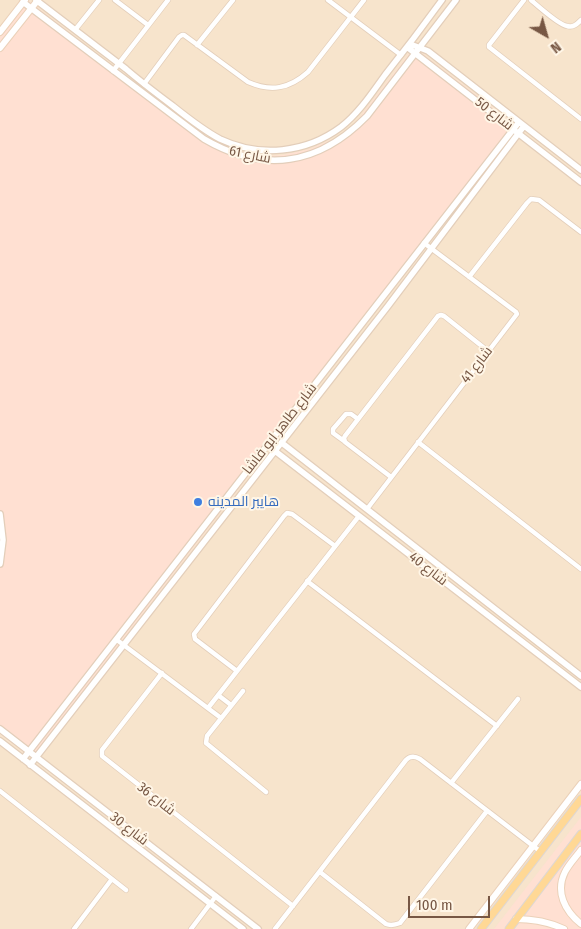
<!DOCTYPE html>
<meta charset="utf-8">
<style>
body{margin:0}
#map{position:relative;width:581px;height:929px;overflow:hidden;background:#fef2df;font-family:"Fira Sans Condensed",sans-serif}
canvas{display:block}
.north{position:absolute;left:521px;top:10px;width:50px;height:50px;-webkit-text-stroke:4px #fff6e7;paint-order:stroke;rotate:142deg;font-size:14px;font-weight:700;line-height:20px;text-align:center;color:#775744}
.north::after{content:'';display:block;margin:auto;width:18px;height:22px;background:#775744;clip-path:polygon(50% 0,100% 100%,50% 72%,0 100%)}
.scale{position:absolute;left:408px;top:896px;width:82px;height:22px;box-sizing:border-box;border:2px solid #775744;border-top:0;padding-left:6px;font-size:15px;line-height:18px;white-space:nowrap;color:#775744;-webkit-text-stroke:4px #fff6e7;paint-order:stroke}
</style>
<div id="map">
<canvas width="581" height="929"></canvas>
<div class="north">N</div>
<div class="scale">100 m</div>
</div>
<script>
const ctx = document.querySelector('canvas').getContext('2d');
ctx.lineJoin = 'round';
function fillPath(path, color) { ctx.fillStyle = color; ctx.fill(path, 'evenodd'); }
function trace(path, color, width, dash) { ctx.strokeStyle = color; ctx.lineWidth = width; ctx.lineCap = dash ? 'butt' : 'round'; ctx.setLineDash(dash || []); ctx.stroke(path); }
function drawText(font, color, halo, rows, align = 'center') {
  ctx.font = font + ' "Fira Sans Condensed",Cairo,sans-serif'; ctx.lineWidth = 4; ctx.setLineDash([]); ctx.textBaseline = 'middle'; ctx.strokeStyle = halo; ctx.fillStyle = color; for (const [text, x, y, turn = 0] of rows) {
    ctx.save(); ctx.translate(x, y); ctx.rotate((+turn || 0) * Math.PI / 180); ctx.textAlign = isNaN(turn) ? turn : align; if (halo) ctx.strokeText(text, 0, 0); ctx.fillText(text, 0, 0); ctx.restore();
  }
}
const residential = new Path2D(`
 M0,0H581V929H0Z`);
const commercial = new Path2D(`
 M28,0L185,122L210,139L227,146L246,153L265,156L283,155L310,149L335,138L348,129L359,118L414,47L518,127L31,758L0,734V37Z
 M581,817V929H494Z`);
const minor = new Path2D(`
 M115,0L148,25
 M328,0L401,55
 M524,0L489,45V47L581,119
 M531,0C538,6 559,25 567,26C573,28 577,24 581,20
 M75,30L99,0
 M197,45L233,0
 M113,71L168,0
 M144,84L179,37L182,35H184L248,82C271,92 289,89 308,72L364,0
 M469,277L527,203L531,199L539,200L581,232
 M344,441L333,433V429L346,414H351L358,419
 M418,442L581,569
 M391,477L345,442L344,438L345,436L438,316L441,315L444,316L488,351
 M367,509L517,314L516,312L424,243
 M307,581L497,726
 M117,640L221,718
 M237,671L195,639L194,634L284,516L287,513L292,514L335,546
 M162,673L102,750V756L293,906
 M243,691L207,736L206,743L266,792
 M218,695L231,705
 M208,708L359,516
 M451,783L518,699
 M0,791L126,890
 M320,872L386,924C391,926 395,925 400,923L487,811
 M74,929L112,879
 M191,929L216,896
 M275,929L406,760C410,756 415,756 420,759L541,852`);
const tertiary = new Path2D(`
 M36,0C66,23 96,46 126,69C141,82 157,94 173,106C188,118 203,130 220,139C260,158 306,153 341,127C359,113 372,93 385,75C405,50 424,25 442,0
 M23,2L204,139C264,174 319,165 367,116L456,0
 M410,44L428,51L581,170
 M407,47L581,182
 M282,443L581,676
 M275,451L581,687
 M0,514L3,540L0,564
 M0,729L258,929
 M0,741L243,929
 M23,759L519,122
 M30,765L388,306L524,126`);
const secondary = new Path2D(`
 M0,32L25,0
 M0,48L38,0
 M581,850C576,857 569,864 565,872C555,892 565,911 581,924
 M516,919C533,919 549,922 564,929
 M469,929L581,784`);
const primary = new Path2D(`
 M481,929L581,799
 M509,929L581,834`);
const markers = [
 [198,502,5,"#3f7fe0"]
];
const streetNames = [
 ["شارع 50",494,114,38],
 ["شارع 61",250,155,11],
 ["شارع 41",477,365,-52],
 ["شارع طاهر ابو فاشا",280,429,-52],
 ["شارع 40",428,569,38],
 ["شارع 36",156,799,38],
 ["شارع 30",129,829,38]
];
const shopNames = [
 ["هايبر المدينه",208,502]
];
fillPath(residential, '#f7e4cc');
fillPath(commercial, '#ffe0d2');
trace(minor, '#e3ceba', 6);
trace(tertiary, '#e3ceba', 8);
trace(secondary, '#ebd1b9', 8);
trace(primary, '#ded7d2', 9);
trace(minor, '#fff', 4.5);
trace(tertiary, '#fff', 5.5);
trace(secondary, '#fff', 6);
trace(primary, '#ffd895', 7);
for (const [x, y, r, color] of markers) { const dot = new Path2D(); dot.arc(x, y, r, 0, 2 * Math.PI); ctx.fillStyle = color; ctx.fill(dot); trace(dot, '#fff6e7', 2); }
drawText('14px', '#775744', '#fff6e7', streetNames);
drawText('14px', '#366cbe', '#fff6e7', shopNames, 'left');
</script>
